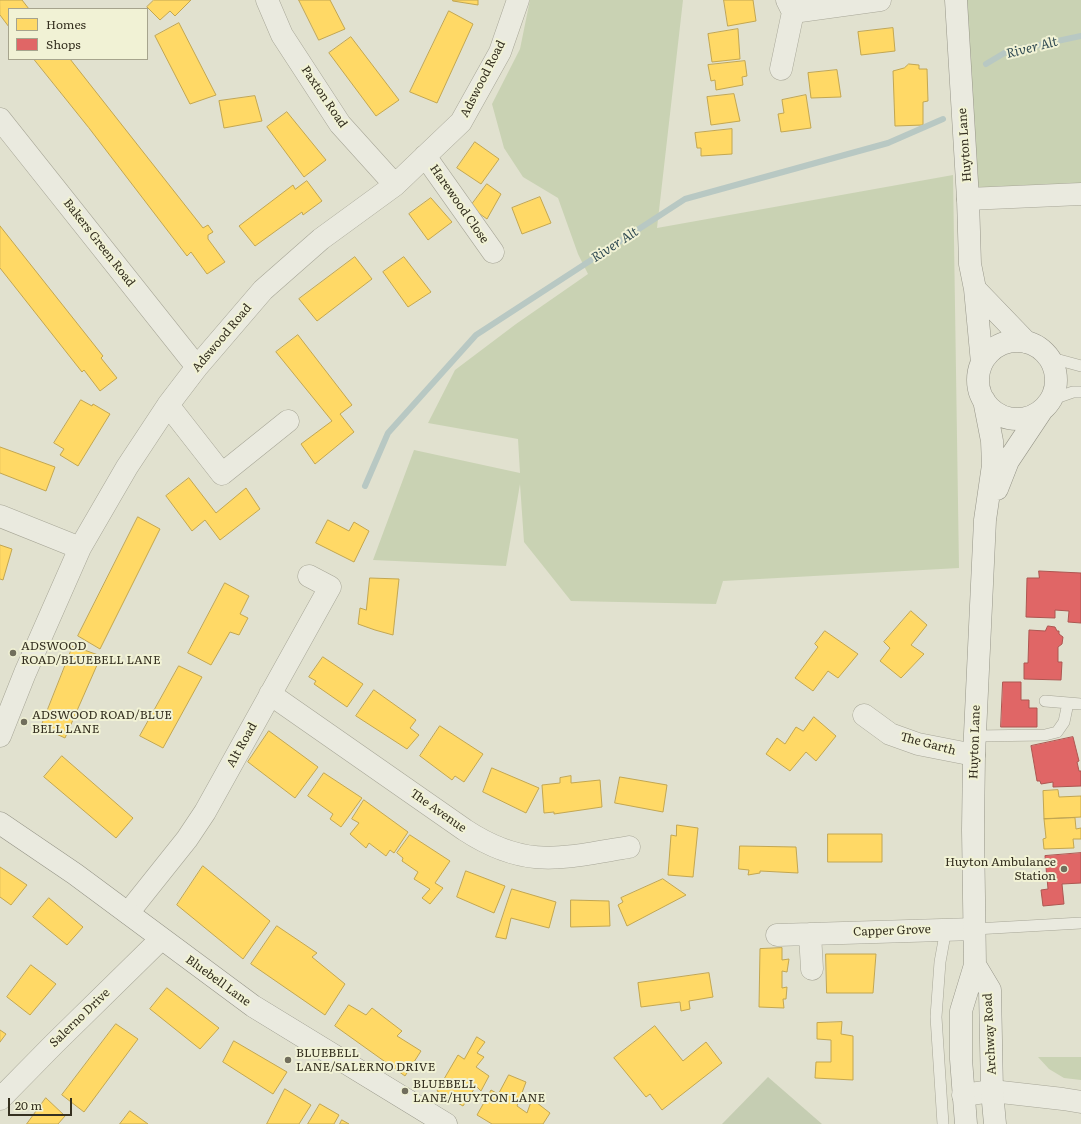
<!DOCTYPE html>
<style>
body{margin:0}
#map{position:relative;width:1081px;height:1124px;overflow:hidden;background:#e1e1cf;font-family:Literata,serif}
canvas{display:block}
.legend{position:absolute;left:8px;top:8px;width:140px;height:52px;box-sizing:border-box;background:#f1f2d5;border:1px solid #a6a48d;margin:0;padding:5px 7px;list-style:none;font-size:12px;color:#353020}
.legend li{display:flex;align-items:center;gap:8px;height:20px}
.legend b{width:20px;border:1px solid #a6a48d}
.scale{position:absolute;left:8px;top:1098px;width:64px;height:18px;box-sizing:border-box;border:2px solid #353020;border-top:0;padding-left:5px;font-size:12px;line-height:14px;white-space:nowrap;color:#353020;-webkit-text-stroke:3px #f1f2d5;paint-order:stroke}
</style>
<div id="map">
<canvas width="1081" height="1124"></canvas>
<ul class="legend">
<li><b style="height:11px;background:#ffd966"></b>Homes</li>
<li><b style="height:11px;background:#e06666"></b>Shops</li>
</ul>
<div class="scale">20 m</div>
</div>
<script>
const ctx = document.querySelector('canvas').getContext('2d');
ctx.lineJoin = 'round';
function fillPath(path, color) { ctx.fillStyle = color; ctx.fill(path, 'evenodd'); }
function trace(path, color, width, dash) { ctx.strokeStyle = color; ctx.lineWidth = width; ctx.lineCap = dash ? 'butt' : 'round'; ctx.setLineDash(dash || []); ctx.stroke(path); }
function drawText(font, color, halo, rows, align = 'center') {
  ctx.font = font + ' Literata,serif'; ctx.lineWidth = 4; ctx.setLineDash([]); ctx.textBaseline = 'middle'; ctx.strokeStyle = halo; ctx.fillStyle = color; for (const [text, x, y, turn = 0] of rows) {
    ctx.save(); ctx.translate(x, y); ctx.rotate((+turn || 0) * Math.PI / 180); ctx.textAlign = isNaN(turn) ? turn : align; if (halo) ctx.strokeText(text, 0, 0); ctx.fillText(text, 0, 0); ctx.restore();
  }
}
const green = new Path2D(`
 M530,0H683L657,228L953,175L959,568L723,581L716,604L571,601L524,542L520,484L506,566L373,560L414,450L520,473L518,439L428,423L455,370L516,324L588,274L578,254L558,198L523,177L504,148L492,104L520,49Z
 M956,0H1081V194L968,199Z
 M1038,1057H1081V1080L1064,1078L1049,1069Z`);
const cemetery = new Path2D(`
 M768,1077L822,1124H722Z`);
const homes = new Path2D(`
 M0,0H22L29,9H9V27L0,15Z
 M154,0H191L175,16L170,11L160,20L147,7Z
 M299,0H330L345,29L319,40Z
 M453,0H478V5L453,1Z
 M724,0H753L756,21L728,26Z
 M449,11L473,24L437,103L410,92Z
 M179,23L216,95L190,104L155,36Z
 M893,28L895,51L861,55L858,32Z
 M738,29L740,59L712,62L708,34Z
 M351,37L399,100L376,116L329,53Z
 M34,59H70L203,228L208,225L213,232L208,235V239L225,262L207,274L191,252L187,256L89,128Z
 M745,61L747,76L742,77L743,85L716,90L715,80L711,81L708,65Z
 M909,64L919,65V69H927L928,101L923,102V125L895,126L893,71L904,68Z
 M837,70L841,97L811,98L808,73Z
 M734,94L740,121L711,125L707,97Z
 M806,95L811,128L781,132L778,114L784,113L782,100Z
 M255,96L262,121L224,128L219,101Z
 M287,112L326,160L304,177L267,127Z
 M732,129V154L701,156V148H697L695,133Z
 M475,142L499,159L481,184L457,168Z
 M307,181L322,201L303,215L302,212L255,246L239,226L293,185L295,189Z
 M487,184L501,194L487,219L470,207Z
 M540,197L551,223L522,234L512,208Z
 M431,198L452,222L428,240L409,214Z
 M0,226L103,356L101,358L117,378L100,391L84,370L82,372L0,268Z
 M355,257L372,279L317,321L299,299Z
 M404,257L431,292L408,307L383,272Z
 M298,335L352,405L340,414L354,432L315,464L301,444L332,421L276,352Z
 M81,400L92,406L93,404L110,414L78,466L60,455L64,449L54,443Z
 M0,447L55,467L46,491L0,473Z
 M189,478L216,513L246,488L260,509L220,540L205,520L192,531L166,496Z
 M138,517L160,529L100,649L78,636Z
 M328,520L349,531L354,522L369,531L354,562L316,543Z
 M0,545L12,549L3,580L0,579Z
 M370,578L399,579L393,635L375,630L358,624L360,608L366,610Z
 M225,583L249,596L240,614L248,618L239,635L230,632L211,665L188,653Z
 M911,611L927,625L911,645L924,654L901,678L880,661L890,648L884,642Z
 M825,631L858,654L838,678L828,671L813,691L795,678L818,647L815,644Z
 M73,646L101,656L65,738L41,727Z
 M323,657L363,684L347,707L314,684L316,681L309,677Z
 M179,666L202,677L163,748L140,736Z
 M374,690L416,720L410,728L419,735L407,749L356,716Z
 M814,717L836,736L816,761L806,752L790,771L766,754L777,738L785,744L796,727L803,731Z
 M440,726L483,754L464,782L455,776L452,780L420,756Z
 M269,731L318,767L295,798L248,762Z
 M62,756L133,818L116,838L44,777Z
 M492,768L539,788L526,813L483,792Z
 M324,773L362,798L341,827L330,819L333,814L308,796Z
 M571,776V783L600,780L602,807L554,814V812L544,813L542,785L560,783V778Z
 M620,777L667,785L663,812L615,803Z
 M1058,790L1059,797L1081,796V817L1044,819L1043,791Z
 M364,800L408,832L394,853L390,850L386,856L369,843L366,848L350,834L359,823L352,819Z
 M1075,818L1076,829L1081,828V839H1073L1074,848L1044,849L1043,839L1046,838L1044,819Z
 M677,825L698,828L693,877L668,875L671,835L676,836Z
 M828,834H882V862H828Z
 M410,835L450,861L435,883L443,888L430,904L422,898L430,889L414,879L418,872L402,861L403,858L397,853Z
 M740,846L796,847L798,873L760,871V873L748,875L749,870L739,869Z
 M203,866L270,921L243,959L177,905Z
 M0,867L27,885L11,905L0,897Z
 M466,871L505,886L494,913L457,897Z
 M663,879L686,895L627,926L618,905L623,902L621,898Z
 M512,889L556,902L549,928L511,918L506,939L496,937Z
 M49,898L83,927L67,945L33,917Z
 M571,900L609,901L610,926L571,927Z
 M277,926L317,953L312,957L345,984L325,1015L251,964Z
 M782,948V960L789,959L787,972L782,971V988L787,987L786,999H783L784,1008L759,1007L760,949Z
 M826,954H876L873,993H827Z
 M31,965L56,984L30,1015L7,997Z
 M709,973L713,997L689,1001L690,1009L681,1011L680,1002L641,1007L638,983Z
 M167,988L219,1028L200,1049L150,1009Z
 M349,1005L366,1015L372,1008L402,1031L397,1036L421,1051L405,1076L335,1026Z
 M842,1022L841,1034L853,1036V1080L815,1078L816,1062H831V1040L817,1039V1023Z
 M116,1024L138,1039L84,1112L62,1095Z
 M655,1026L683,1061L706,1042L722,1063L662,1110L650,1094L646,1097L614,1058Z
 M0,1030L6,1034L0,1042Z
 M477,1037L485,1042L477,1053L484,1057L476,1067L489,1076L481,1091L476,1086L463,1106L437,1091L458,1055L464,1059Z
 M234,1041L287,1072L273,1094L223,1062Z
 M509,1075L526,1082L517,1106L527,1113L532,1099L550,1113L543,1124H492L477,1115L491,1090L498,1094Z
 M285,1089L311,1105L299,1124H267Z
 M46,1098L65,1116L58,1124H27Z
 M320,1104L339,1115L334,1124H308Z
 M130,1111L148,1124H120Z
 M342,1120L349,1124H340Z`);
const shops = new Path2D(`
 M1039,571L1081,573V623L1068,622L1069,611L1055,610V618L1026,617L1027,578H1039Z
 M1048,626L1055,627L1057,631H1059V634L1063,637L1062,644L1058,647V662H1062L1061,680L1024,679V663H1028L1029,630L1045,631Z
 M1003,682H1021V700H1029V708H1037V727H1001Z
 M1073,737L1079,761L1077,762L1079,771H1081V786L1053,787V782L1041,784L1040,781H1037L1031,746Z
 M1081,853V883L1062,884L1064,904L1043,906L1041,890L1048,889L1045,856Z`);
const stream = new Path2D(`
 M986,64L1006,52L1081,36
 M365,486L388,433L476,335L685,199L888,143L943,119`);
const lane = new Path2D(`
 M1048,357L1081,366
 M1050,400L1073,392H1081
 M1045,701L1081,704
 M975,736L1045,735L1057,732L1064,722L1068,703
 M975,929L1081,923
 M943,1124L936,1017L940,962L946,929`);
const street = new Path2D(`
 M267,0L282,35L340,124L395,185
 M793,12L880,0
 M781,69L793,12L787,0
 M0,119L197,367
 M425,156L493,252
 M968,199L1081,194
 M168,405L222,474L288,421
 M0,516L80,548
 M270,694L465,830C526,870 562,858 629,847
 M864,715L890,734L918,744L974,755
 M0,736L25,673L80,548L127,467L168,405L197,367L263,290L321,239L395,185L461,122L500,52L518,0
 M128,913L187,839L205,812L330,587L309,576
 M810,934L812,969
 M777,935L975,929
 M963,1095L992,1091L1063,1099L1081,1102
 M0,1099L54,1044L161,939`);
const secondary = new Path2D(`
 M956,0L968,199L970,264L975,289L982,363
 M975,289L1026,342
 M978 380a39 39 0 1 1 78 0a39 39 0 1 1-78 0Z
 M997,489L1008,461L1042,410
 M0,823L75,874L253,1006L446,1124
 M975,965L990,990L992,1091L995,1124
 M966,1124L961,1059V1011L975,965L973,830L974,755L985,520L993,465L992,441L984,400`);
const markers = [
 [13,653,4,"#716e5d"],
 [24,722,4,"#716e5d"],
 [1064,869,4,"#716e5d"],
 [288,1060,4,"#716e5d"],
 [405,1091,4,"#716e5d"]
];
const streetNames = [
 ["Adswood Road",483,79,-63],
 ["Paxton Road",324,97,56],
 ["Huyton Lane",965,145,-94],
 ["Harewood Close",459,204,55],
 ["Bakers Green Road",99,243,52],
 ["Adswood Road",222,338,-50],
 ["Huyton Lane",975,742,-88],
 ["The Garth",928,744,15],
 ["Alt Road",242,745,-61],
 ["The Avenue",438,811,35],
 ["Capper Grove",892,931,-2],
 ["Bluebell Lane",218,981,36],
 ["Salerno Drive",80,1018,-44],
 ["Archway Road",990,1034,-93]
];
const poiNames = [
 ["ADSWOOD",21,646],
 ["ROAD/BLUEBELL LANE",21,660],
 ["ADSWOOD ROAD/BLUE",32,715],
 ["BELL LANE",32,729],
 ["Huyton Ambulance",1056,862,"right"],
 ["Station",1056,876,"right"],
 ["BLUEBELL",296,1053],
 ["LANE/SALERNO DRIVE",296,1067],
 ["BLUEBELL",413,1084],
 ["LANE/HUYTON LANE",413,1098]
];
const waterNames = [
 ["River Alt",1032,48,-14],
 ["River Alt",615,245,-33]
];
fillPath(green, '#c9d2b3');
fillPath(cemetery, '#c5cdb2');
fillPath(homes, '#ffd966');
trace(homes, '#c2a651', 1);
fillPath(shops, '#e06666');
trace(shops, '#ad5651', 1);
trace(stream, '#b8c8c3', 6);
trace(lane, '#a7a697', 12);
trace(street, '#a7a697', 23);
trace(secondary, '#969588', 23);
trace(lane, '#eaeadf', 11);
trace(street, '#eaeadf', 22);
trace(secondary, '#eaeadf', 22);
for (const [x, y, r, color] of markers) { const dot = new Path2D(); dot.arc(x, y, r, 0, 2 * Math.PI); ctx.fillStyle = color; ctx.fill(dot); trace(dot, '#f1f2d5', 1.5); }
drawText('12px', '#353020', '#f1f2d5', streetNames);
drawText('12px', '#353020', '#f1f2d5', poiNames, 'left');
drawText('italic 13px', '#314b53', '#f1f2d5', waterNames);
</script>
